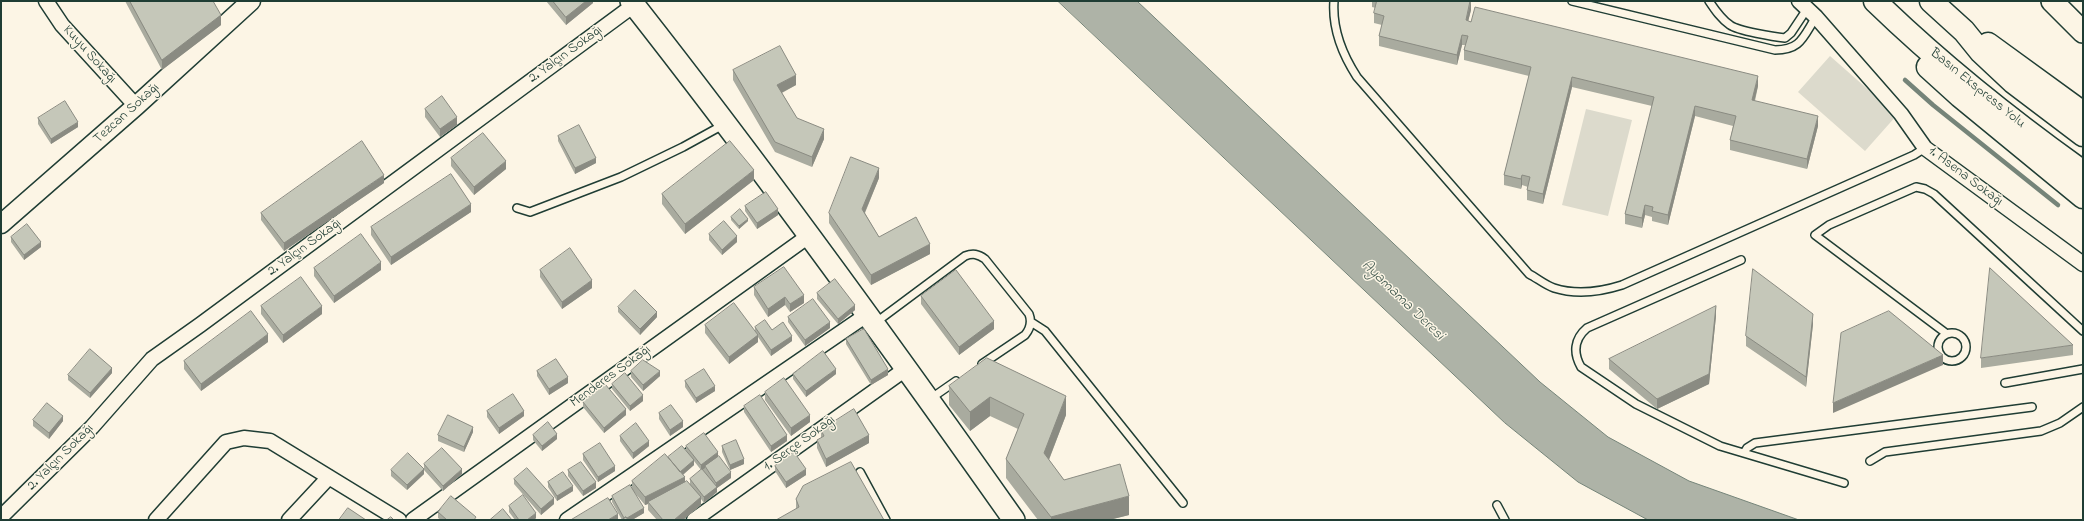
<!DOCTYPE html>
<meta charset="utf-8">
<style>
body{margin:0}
#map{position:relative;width:2084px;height:521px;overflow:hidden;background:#fcf5e5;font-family:"Indie Flower",sans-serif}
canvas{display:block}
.frame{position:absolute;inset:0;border:2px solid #1f3d34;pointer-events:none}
</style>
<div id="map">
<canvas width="2084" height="521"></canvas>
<div class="frame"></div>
</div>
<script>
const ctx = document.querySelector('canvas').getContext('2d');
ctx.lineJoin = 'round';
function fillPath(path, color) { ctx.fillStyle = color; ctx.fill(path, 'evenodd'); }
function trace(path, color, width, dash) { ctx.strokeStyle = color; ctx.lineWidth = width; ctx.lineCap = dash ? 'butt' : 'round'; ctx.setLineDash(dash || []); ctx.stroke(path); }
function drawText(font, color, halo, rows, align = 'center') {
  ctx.font = font + ' "Indie Flower",sans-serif'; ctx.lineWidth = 3; ctx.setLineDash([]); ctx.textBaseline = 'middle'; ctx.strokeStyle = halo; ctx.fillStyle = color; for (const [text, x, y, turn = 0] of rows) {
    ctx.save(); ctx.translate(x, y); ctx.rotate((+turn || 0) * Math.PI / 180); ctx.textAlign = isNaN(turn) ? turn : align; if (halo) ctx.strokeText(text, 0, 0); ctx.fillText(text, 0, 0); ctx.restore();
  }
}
const green = new Path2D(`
 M1830,56L1897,115L1865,151L1798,92Z
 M1586,109L1632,120L1608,216L1562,205Z`);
const water = new Path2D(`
 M1058,1H1137L1540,382L1608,437L1689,481L1799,520H1648L1578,482L1505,423Z`);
const stream = new Path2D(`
 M1905,80L1933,105L2058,205`);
const service = new Path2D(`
 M1334,1C1332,29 1342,54 1357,77L1529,274C1537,278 1545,285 1554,288C1576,295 1600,292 1622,285L1914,155L1925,148
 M1572,1L1775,50C1801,50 1803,37 1816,17
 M1709,1C1715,10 1721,19 1730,25C1738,31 1775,37 1785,38L1791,33L1807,9
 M517,208L530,212L621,177L683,147L723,125
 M1741,260L1587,328C1574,339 1573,353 1581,367L1636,404L1720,446L1844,483
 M1031,322L1045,331L1183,503
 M875,323L965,256C973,253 978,254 985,259L1029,314C1032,322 1030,329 1025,335L982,364
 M1938 347a14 14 0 1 1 28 0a14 14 0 1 1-28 0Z
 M1947,334L1815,235L1829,225L1916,187L1925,189L1934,194L2083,331
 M2005,383L2083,369
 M930,399L956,381
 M1744,453L1747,448L1755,443L2032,407
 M1870,461L1885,452L2041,431L2060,423L2083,407
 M860,472L886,520
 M1497,505L1505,520`);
const minor = new Path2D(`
 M46,1L62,25L136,106
 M1799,1L1816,17L1901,114L1925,148L2083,264
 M1,517L92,427L152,359L200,325L634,5
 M156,520L226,442L244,438L270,441L399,520
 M289,520L329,477
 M413,520L810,235
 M567,520L868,314
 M694,520L907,368`);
const tertiary = new Path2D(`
 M1,224L136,106L251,1`);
const secondary = new Path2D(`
 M631,1C764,170 890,344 1014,520
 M2052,1L2083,32`);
const motorway = new Path2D(`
 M1875,1C1939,63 2010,120 2083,172
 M1931,1L1964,31L1981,52L2013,82L2083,135
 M1988,44L2083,113
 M1928,67L1960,96L2083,197`);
const wall = new Path2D(`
 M125,1H213L221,25L162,70Z
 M546,1H593V3L566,25Z
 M1372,1H1471V10L1468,21L1758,86L1755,101L1818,126L1807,169L1730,150V140L1733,126L1695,116L1668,225L1652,221V217L1645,215L1642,228L1625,224V214L1652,106L1572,87L1543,204L1527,200V190L1528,187L1522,185L1521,189L1504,185V175L1529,76L1464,60V50L1465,45H1462L1457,65L1379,46V36L1382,25L1374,23V13L1376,8L1372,7Z
 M733,70L796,85L782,93L797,118L824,139L812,167L775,152L733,80Z
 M425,109L457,125L440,137L425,117Z
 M38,118L78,127L51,144L38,124Z
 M558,136L596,163L575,174L558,141Z
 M451,158L506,169L474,195L451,166Z
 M879,178L865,213L879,237L930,254L871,285L829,223V213Z
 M754,180L685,234L662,204V194Z
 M384,183L284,251L261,220V213Z
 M745,206L778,215L757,229L745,211Z
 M471,212L391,265L371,235V227Z
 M731,217L748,221L739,229L731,220Z
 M709,234L737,242L722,255L709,240Z
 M11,237L41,247L24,260L11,242Z
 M314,268L381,270L334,303L314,276Z
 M540,270L592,288L562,309L540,277Z
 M754,287L804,303L790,312L785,305L768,317L754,295Z
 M817,293L855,310L838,324L817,299Z
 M921,296L994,329L959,355L921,304Z
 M261,306L322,314L283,343L261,314Z
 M618,307L657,317L640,335L618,312Z
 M1716,316L1709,384L1657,409L1609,369V359Z
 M788,317L830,328L805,346L788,322Z
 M1813,324L1806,387L1746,346V336Z
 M705,325L755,330V327L772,330L792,341L771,356L758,337V342L729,364L705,333Z
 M846,339L888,375L871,385L846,344Z
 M268,342L201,391L184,369V361Z
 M2073,345V355L1981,368V358Z
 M537,371L568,383L549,395L537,376Z
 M631,371L660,376L643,391L631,377Z
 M112,373L90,398L68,380V375Z
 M793,374H836L806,397L793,379Z
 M685,381L715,391L696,403L685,387Z
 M612,384L643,401L630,411L612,389Z
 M949,386L1066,415L1049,460L1064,480L1129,515L1109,520H1038L1006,478V459L1018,429L990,416L970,431L949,405Z
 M765,392L810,422L791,436L765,400Z
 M583,402L626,415L604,433L583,407Z
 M744,406L787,441L771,452L744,412Z
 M487,411L524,416L499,434L487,417Z
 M659,413L683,427L670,436L659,419Z
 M33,420L63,421L49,439L33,426Z
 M821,430L869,443L826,467L817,448V440L821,438Z
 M473,432L464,452L438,441V435Z
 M533,435L557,439L542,451L533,440Z
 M620,436L649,446L633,459L620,441Z
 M686,446L718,457L731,478L717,488V492L704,503L701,499V505L683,520H657L648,510V504L645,505L634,492L644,513L632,520H622L612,502V496L632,488V481L668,458L686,451ZM694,461L701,470L690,479V484L685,482L683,475L694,465Z
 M722,446L744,464L730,470L722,452Z
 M583,454L615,471L598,482L583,460Z
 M424,464L462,474L443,491L424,470V474L407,490L391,476V470L424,468Z
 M775,466L806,475L786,488L775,471Z
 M568,470L596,488L583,496L568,476Z
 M514,479L554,504L541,515L514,484Z
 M548,482L573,491L557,501L548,487Z
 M796,499L884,520L796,509Z
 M509,506L536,518L534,520H515L509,512Z
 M438,512L476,520H441L438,518Z`);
const shadedWall = new Path2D(`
 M586,1H593V3L566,25V17Z
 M1471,1V10L1466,30V20Z
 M221,15V25L162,70V60Z
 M1462,35V45L1457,65V55Z
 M796,75V85L777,95V85Z
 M1758,76V86L1752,110V100Z
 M1572,77V87L1543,204V194Z
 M1695,106V116L1668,225V215Z
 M1818,116V126L1807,169V159Z
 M457,117V125L440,137V129Z
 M78,122V127L51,144V139Z
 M824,129V139L812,167V157Z
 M596,158V163L575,174V168Z
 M506,161V169L474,195V187Z
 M879,168V178L862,219V209Z
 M754,170V180L685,234V224Z
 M384,175V183L284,251V243Z
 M1522,175V185L1521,189V179Z
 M471,204V212L391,265V257Z
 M1645,205V215L1642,228V218Z
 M778,209V215L757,229V223Z
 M748,219V221L739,229V226Z
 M737,236V242L722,255V250Z
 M41,242V247L24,260V255Z
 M930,244V254L871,285V275Z
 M381,262V270L334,303V296Z
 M592,280V288L562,309V302Z
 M804,295V303L790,312V304Z
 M785,297V305L768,317V309Z
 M855,305V310L838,324V319Z
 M322,306V314L283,343V335Z
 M1716,306V316L1709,384L1657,409V399Z
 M657,312V317L640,335V329Z
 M1813,314V324L1806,387V377Z
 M994,321V329L959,355V347Z
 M830,322V328L805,346V340Z
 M268,334V342L201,391V384Z
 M758,335V342L729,364V357Z
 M792,336V341L771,356V350Z
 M1943,355V365L1833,413V403Z
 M112,368V373L90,398V393Z
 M836,369V374L806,397V391Z
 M888,369V375L871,385V380Z
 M660,371V376L643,391V385Z
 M568,377V383L549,395V389Z
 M715,386V391L696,403V398Z
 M643,395V401L630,411V406Z
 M1066,396V415L1044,472V453Z
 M990,397V416L970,431V412Z
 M626,409V415L604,433V428Z
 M524,411V416L499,434V428Z
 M810,415V422L791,436V428Z
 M63,416V421L49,439V433Z
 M683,421V427L670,436V430Z
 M473,427V432L464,452V447Z
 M557,434V439L542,451V446Z
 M787,435V441L771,452V446Z
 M869,435V443L826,467V459Z
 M649,441V446L633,459V453Z
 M718,452V458L705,466V468L701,471V465Z
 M744,459V464L730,470V465Z
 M694,460V465L680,477V472Z
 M615,466V471L598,482V477Z
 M424,469V474L407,490V485Z
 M462,469V474L443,491V486Z
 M806,469V475L786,488V482Z
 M731,472V478L717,488V492L704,503V497L716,487V483Z
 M685,477V485L648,502V504L645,505V497Z
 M596,482V488L583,496V491Z
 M573,486V491L557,501V496Z
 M1129,496V515L1109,520H1051V517Z
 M701,497V505L683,520H674Z
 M554,498V504L541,515V509Z
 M644,508V513L632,520H625V519Z
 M536,513V518L534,520H527Z
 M618,514V520H608Z`);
const building = new Path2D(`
 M130,1H213L221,15L162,60Z
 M553,1H586L566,17Z
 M1377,1H1470L1466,20L1471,22L1475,7L1758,76L1752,100L1818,116L1807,159L1730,140L1736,116L1695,106L1668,215L1652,211L1653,207L1645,205L1642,218L1625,214L1654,97L1572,77L1543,194L1527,190L1530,177L1522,175L1521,179L1504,175L1531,67L1464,50L1468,36L1462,35L1457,55L1379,36L1384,16L1374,13Z
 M780,46L796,75L777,85L797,118L824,129L812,157L775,142L733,70Z
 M442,96L457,117L440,129L425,109Z
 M65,101L78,122L51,139L38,118Z
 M579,125L596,158L575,168L558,136Z
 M483,133L506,161L474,187L451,158Z
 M362,141L384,175L284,243L261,213Z
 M730,141L754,170L685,224L662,194Z
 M851,157L879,168L862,209L879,237L916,217L930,244L871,275L829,213Z
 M451,174L471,204L391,257L371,227Z
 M766,192L778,209L757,223L745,206Z
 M740,209L748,219L739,226L731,217Z
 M724,221L737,236L722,250L709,234Z
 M27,224L41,242L24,255L11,237Z
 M361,234L381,262L334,296L314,268Z
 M570,248L592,280L562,302L540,270Z
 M784,267L804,295L790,304L785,297L768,309L754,287Z
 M1990,268L2073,345L1981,358Z
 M1753,269L1813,314L1806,377L1746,336Z
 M956,270L994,321L959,347L921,296Z
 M301,277L322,306L283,335L261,306Z
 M835,279L855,305L838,319L817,293Z
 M635,290L657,312L640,329L618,307Z
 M813,299L830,322L805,340L788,317Z
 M734,303L758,335L729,357L705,325Z
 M1716,306L1709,374L1657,399L1609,359Z
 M251,311L268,334L201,384L184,361Z
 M1889,311L1943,355L1833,403L1841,333Z
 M765,320L772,330L783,322L792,336L771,350L755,327Z
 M864,329L888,369L871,380L846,339Z
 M90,349L112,368L90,393L68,375Z
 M823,351L836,369L806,391L793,374Z
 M987,358L1066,396L1044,453L1064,480L1120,464L1129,496L1051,517L1006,459L1024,414L990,397L970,412L949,386Z
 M556,359L568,377L549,389L537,371Z
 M643,360L660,371L643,385L631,371Z
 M704,369L715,386L696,398L685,381Z
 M625,373L643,395L630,406L612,384Z
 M784,378L810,415L791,428L765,392Z
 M605,384L626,409L604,428L583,402Z
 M513,394L524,411L499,428L487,411Z
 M760,395L787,435L771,446L744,406Z
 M47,403L63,416L49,433L33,420Z
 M671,405L683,421L670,430L659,413Z
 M854,409L869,435L826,459L817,440L824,436L821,430Z
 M448,415L473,427L464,447L438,435Z
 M548,422L557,434L542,446L533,435Z
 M636,423L649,441L633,453L620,436Z
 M704,433L718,452L701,465L686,446Z
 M736,440L744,459L730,465L722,446Z
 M600,443L615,466L598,477L583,454Z
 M682,446L694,460L680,472L668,457Z
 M442,448L462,469L443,486L424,464Z
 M794,452L806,469L786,482L775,466Z
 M408,453L424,469L407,485L391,470Z
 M665,454L685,477L645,497L632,481Z
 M719,456L731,472L716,483L705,466Z
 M581,462L596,482L583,491L568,470Z
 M851,462L884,520H776L799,507L796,499L803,486Z
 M527,468L554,498L541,509L514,479Z
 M702,469L717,487L704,497L690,479Z
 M563,472L573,486L557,496L548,482Z
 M687,481L701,497L674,520H663L648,502Z
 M630,485L644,508L627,518L626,517L624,518L612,496Z
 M523,495L536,513L527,520H519L509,506Z
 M451,496L476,517L474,520H447L438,512Z
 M608,498L618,514L608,520H571Z
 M348,508L366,520H339Z
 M503,509L512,520H490Z
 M391,517L394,520H387Z
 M626,517L628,520H622Z`);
const streetNames = [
 ["Kuyu Sokağı",89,55,48],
 ["2. Yalçın Sokağı",566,55,-36],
 ["Basın Ekspress Yolu",1977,89,39],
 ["Tezcan Sokağı",127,114,-42],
 ["1. Asena Sokağı",1965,177,37],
 ["2. Yalçın Sokağı",305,248,-36],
 ["Menderes Sokağı",611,377,-36],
 ["1. Serçe Sokağı",800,444,-36],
 ["2. Yalçın Sokağı",61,458,-45]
];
const waterNames = [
 ["Ayamama Deresi",1402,301,44]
];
fillPath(green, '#dcdacc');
fillPath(water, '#aeb3a7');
trace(water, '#758479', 1);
trace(stream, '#758479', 4.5);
trace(service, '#1f3d34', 10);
trace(minor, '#1f3d34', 17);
trace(tertiary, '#1f3d34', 21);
trace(secondary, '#1f3d34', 24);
trace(motorway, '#1f3d34', 25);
trace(service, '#fcf5e5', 7);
trace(minor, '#fcf5e5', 14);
trace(tertiary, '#fcf5e5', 18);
trace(secondary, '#fcf5e5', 21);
trace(motorway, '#fcf5e5', 22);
fillPath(wall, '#a9ab9f');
fillPath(shadedWall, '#8a8b82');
fillPath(building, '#c5c7b9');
trace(building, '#8a8b82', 1);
drawText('14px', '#1f3d34', '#fcf5e5', streetNames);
drawText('italic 15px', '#435a51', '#fcf5e5', waterNames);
</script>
